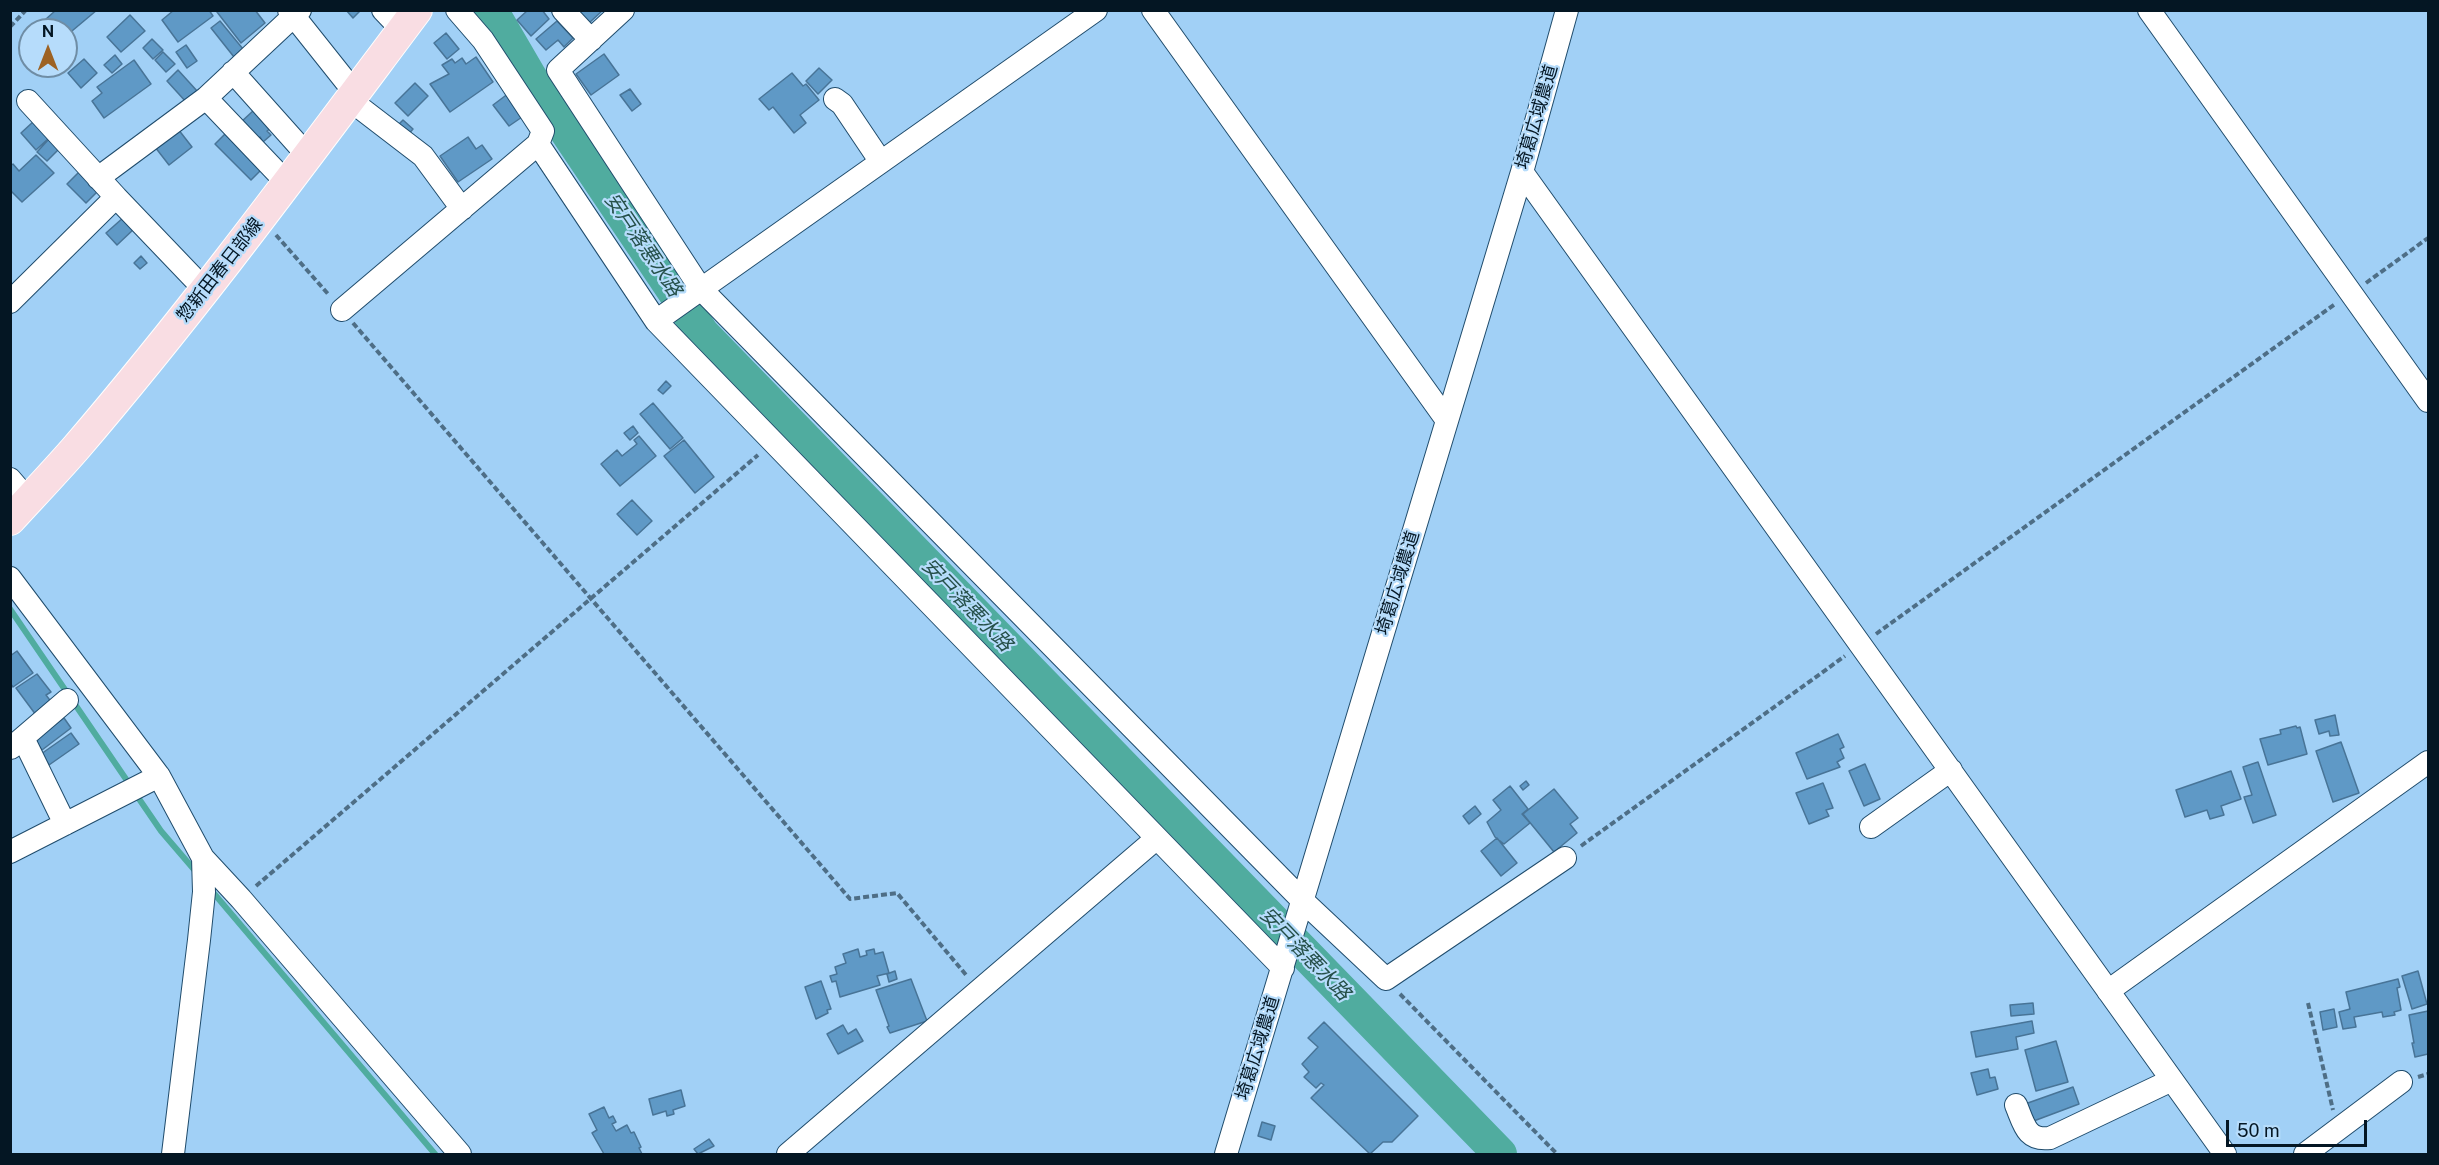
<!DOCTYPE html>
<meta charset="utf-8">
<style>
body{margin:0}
#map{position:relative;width:2439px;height:1165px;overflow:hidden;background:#a1d0f6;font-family:"Public Sans",sans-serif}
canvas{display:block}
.frame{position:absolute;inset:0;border:12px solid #041623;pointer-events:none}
.north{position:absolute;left:18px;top:18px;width:60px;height:60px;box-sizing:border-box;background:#b6dcfb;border:2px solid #6f8da5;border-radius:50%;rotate:0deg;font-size:16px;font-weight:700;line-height:24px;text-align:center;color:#041623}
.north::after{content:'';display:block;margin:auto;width:21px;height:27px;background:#9d6223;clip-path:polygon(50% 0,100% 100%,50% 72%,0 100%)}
.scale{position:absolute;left:2226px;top:1120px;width:141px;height:27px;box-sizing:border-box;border:3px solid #041623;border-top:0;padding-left:8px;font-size:18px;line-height:21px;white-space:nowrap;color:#041623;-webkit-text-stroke:4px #b6dcfb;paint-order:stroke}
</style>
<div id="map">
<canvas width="2439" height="1165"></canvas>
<div class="frame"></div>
<div class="north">N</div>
<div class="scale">50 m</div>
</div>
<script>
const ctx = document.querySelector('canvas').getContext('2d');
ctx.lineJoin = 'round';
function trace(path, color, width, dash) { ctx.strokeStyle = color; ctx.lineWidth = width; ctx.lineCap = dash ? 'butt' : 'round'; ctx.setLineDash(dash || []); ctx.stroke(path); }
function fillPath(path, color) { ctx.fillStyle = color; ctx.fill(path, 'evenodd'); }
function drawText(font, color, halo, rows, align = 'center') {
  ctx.font = font + ' "Public Sans","Noto Sans JP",sans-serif'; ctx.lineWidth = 4.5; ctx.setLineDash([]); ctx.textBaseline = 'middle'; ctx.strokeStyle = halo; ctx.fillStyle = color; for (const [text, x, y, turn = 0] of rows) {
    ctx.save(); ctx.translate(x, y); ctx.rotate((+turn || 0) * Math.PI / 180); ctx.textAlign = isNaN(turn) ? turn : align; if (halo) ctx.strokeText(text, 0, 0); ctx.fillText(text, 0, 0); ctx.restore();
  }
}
const stream = new Path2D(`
 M10,609L130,785
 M135,793L161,831L197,873
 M211,890L435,1154`);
const river = new Path2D(`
 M491,10L530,77L702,333L1500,1154`);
const building = new Path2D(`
 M56,10H97L66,36V30H56L46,19Z
 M174,10H209L213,16L178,42L162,20Z
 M219,10H255L265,23L241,43L217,12Z
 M346,10H361L353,18Z
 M528,10H542L549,19L531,36L517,20Z
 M576,10H603L588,24Z
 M130,15L145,31L121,52L107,37Z
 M220,21L243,49L234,57L211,28Z
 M557,21L573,38L564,47L558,40L546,50L536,39Z
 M446,33L459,49L447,59L434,43Z
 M152,39L163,50L153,59L143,48Z
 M186,45L197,61L187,68L176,52Z
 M163,52L175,64L166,72L155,60Z
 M604,54L619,75L591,95L576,74Z
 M115,55L122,64L112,73L104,65Z
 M476,57L493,82L450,112L430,84L449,74L442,65L452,59L455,63L462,58L466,64Z
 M84,59L97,73L81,88L68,73Z
 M134,60L151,84L104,118L92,101L102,93L97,87Z
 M819,68L832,80L818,94L806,81Z
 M178,70L198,92L187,103L167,81Z
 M792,73L803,86L806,84L819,100L800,115L806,123L794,133L773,107L769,110L759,99Z
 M415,83L428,96L408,116L395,103Z
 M630,89L641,104L632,111L620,95Z
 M509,93L525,115L509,126L493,105Z
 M254,110L271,128L267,131L271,135L263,142L260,137L257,140L240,123Z
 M403,120L413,129L407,136L397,126Z
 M34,121L49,138L36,150L21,133Z
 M178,129L192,147L169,165L155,147Z
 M225,134L261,170L251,180L215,144Z
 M468,137L476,149L482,145L492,159L458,182L440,156Z
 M49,139L59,149L47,161L37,152Z
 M36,155L54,173L22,202L10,190V166L13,164L19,171Z
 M80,171L99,190L86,203L67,184Z
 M124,217L135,228L117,245L106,233Z
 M141,256L147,263L140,269L134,263Z
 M666,381L671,386L663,394L658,390Z
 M653,403L683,438L670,449L640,414Z
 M633,426L638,433L630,440L624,433Z
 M639,436L656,456L620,486L601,464L617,450L622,456L637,444L634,440Z
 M684,440L714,477L695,493L664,456Z
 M632,500L652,521L637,535L617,514Z
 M17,651L33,673L13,687L10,683V656Z
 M37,674L51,692L46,695L52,703L36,715L16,688Z
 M2335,715L2339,735L2330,736L2329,731L2319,734L2315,720Z
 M64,718L71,728L42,750L34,740Z
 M2296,726L2297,728L2300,727L2307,754L2268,765L2260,739L2281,734L2280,730Z
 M71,733L79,744L49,765L41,754Z
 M1838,734L1844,747L1840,749L1844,758L1837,762L1840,767L1807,779L1796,753Z
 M2341,742L2359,793L2333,802L2316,751Z
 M2258,762L2276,815L2253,823L2244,797L2252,795L2243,767Z
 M1865,764L1880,799L1864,806L1849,771Z
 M2231,771L2241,799L2221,806L2224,815L2210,819L2207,810L2185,817L2176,790Z
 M1526,781L1529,785L1523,790L1520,786Z
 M1823,783L1833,808L1826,810L1829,816L1809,824L1796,793Z
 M1510,786L1528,809L1522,814L1530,823L1504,844L1495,837L1487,822L1501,810L1493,800Z
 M1554,789L1578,818L1570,824L1577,833L1554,852L1523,814Z
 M1475,806L1481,814L1469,824L1463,816Z
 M1497,838L1517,863L1501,876L1481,851Z
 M858,949L860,957L867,955L866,951L874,949L875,954L883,952L889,973L877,976L880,985L840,997L836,981L832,982L830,976L837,974L835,967L846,963L843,954Z
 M895,971L897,979L889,982L887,974Z
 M2418,971L2427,1004L2412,1009L2402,976Z
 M911,979L927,1021L890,1033L887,1027L889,1026L876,990Z
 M2398,979L2400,987L2397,988L2401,1010L2394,1012L2395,1015L2383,1017L2382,1012L2354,1017L2356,1027L2343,1029L2339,1012L2350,1009L2346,992Z
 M821,981L831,1009L827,1010L828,1013L816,1019L805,987Z
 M2033,1003L2034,1014L2011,1016L2010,1005Z
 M2334,1009L2337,1027L2323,1030L2320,1012Z
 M2428,1011V1054L2415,1057L2412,1043H2414L2409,1015Z
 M2032,1021L2034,1033L2016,1037L2018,1049L1976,1057L1971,1032Z
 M1324,1022L1418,1116L1392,1142H1383L1370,1154L1311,1098L1324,1085L1321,1083L1316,1088L1304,1077L1309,1072L1302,1064L1318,1047L1308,1038Z
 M843,1025L848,1034L856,1029L863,1041L838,1054L827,1034Z
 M2056,1041L2068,1082L2036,1091L2025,1050Z
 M1988,1069L1990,1078L1995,1077L1998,1089L1977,1095L1971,1073Z
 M2073,1087L2079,1104L2031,1122L2025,1104Z
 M681,1090L685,1106L673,1110L674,1114L667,1116L666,1111L653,1115L649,1099Z
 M604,1107L609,1118L613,1116L616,1122L612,1124L616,1131L627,1125L631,1133L634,1132L641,1147L639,1148L642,1154H604L592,1133L597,1130L589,1114Z
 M1262,1122L1275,1126L1271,1140L1258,1136Z
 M709,1139L714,1146L698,1154L694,1149Z`);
const path = new Path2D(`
 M10,27L26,10
 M276,235L329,295
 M2366,283L2428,238
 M353,323L850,899L897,893L967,976
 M1876,634L2335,304
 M1581,846L1845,656
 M256,886L758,455
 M1400,994L1557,1154
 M2308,1003L2333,1110
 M2418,1077L2428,1074`);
const minor = new Path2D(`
 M289,10L355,93
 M383,10L402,30
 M457,10L483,40L543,131L538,144
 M563,10L591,40
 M623,10L558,70L701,289L1303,901L1386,979L1565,858
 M1153,10L1446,419
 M2149,10L2428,401
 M233,72L308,156
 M206,98L287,183
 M835,99L842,104L881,162
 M350,100L423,156L462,209
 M1522,172L2225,1154
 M98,178L206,98L300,10
 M116,197L204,289
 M10,302L116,197L28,101
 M342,310L538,144L656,321L1283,968
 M656,321L1096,10
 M10,479L28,500
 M10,578L159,776L203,858L204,892L199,940L173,1154
 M23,738L65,824
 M11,748L67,700
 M1871,827L1951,770
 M10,852L159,776
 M203,858L241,899L460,1154
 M2108,991L2428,762
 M2016,1105C2024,1124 2026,1141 2050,1138L2172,1080
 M788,1154L1157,838
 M1226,1154L1522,172L1567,10
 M2305,1154L2401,1082`);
const major = new Path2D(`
 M10,520C32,496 54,473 75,449C196,308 306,158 417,10`);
const streetNames = [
 ["埼葛広域農道",1537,117,-74],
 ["惣新田春日部線",220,270,-52],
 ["埼葛広域農道",1398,583,-73],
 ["埼葛広域農道",1258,1048,-73]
];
const waterNames = [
 ["安戸落悪水路",643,245,56],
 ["安戸落悪水路",967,605,46],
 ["安戸落悪水路",1305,954,46]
];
trace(stream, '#50ac9f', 6);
trace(river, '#50ac9f', 34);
fillPath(building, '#5f99c6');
trace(building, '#487497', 1.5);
trace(minor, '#204c6c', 24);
trace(major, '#fff', 32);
trace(path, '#4e6e86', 4, [6, 3]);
trace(minor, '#fff', 22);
trace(major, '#f9dde3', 30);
drawText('18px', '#041623', '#b6dcfb', streetNames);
drawText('italic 20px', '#26504a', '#b6dcfb', waterNames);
</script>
